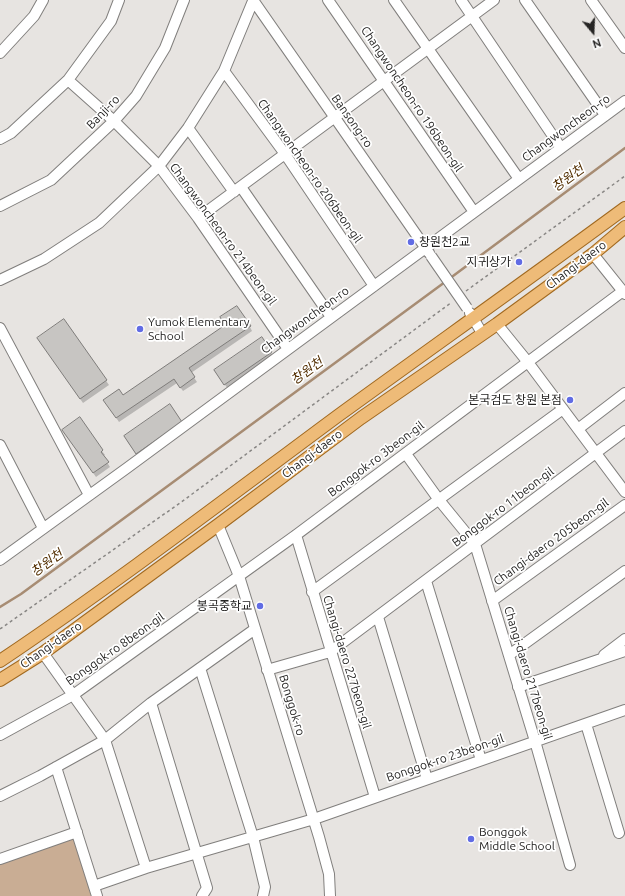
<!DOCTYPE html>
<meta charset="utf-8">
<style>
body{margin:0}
#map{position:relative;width:625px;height:896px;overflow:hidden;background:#e7e4e1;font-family:Ubuntu,sans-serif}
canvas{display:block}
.north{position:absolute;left:573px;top:12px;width:40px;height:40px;-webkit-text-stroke:3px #fff;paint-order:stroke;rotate:161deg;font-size:11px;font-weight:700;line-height:16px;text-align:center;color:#262524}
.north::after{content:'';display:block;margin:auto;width:14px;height:18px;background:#262524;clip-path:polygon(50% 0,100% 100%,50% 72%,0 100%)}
</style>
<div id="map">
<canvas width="625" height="896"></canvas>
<div class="north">N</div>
</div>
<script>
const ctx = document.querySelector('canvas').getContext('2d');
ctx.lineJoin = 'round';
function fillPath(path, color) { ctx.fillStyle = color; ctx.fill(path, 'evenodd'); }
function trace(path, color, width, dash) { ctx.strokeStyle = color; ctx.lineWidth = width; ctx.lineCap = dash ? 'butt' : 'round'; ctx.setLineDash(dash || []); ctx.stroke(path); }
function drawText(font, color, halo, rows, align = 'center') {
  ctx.font = font + ' Ubuntu,"Noto Sans KR",sans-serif'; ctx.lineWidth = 3.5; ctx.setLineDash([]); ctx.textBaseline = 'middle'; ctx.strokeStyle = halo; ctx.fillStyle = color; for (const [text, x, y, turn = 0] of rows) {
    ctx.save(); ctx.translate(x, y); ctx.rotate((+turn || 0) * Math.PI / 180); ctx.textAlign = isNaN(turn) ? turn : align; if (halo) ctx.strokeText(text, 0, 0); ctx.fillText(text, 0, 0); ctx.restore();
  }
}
const green = new Path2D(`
 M75,838L91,896H0V864Z`);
const shadow = new Path2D(`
 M64,320L109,385L83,403L41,342Z
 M250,327L252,331L191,373L197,382L183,391L177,383L119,422L107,404Z
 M262,339L274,357L228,389L218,375Z
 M181,423L139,458L127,441Z
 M66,434L102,451L105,455L103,456L110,467L96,477Z`);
const stream = new Path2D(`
 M449,279L625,148
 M0,607L21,594L445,282`);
const building = new Path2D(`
 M237,306L251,326L189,368L195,377L180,388L174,379L116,418L103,400L119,389L123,395L225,325L220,317Z
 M64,319L107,380L80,399L37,338Z
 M262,337L272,352L224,385L214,370Z
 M170,404L182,422L136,454L124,436Z
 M80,417L103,450L101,452L109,462L93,473L62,430Z`);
const path = new Path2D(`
 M466,291L625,176
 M0,629L180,503L452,302`);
const minor = new Path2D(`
 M253,0L429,253
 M328,0L474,212
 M394,0L519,179
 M461,0L561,148
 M525,0L605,115
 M591,0L625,48
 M0,53L34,16L43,0
 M224,71L285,154L374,286
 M68,80L114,121L159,166L198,218L288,349
 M188,128L234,192
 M0,139L11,133L68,80L111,21L119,0
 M241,187L331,317
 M0,206L51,180L114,121L136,96L165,48L184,0
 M198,218L494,0
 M593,254L625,294
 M0,280L44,259L99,223L159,166L188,128L224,71L253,1
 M470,313L482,333
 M497,324L527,361L625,492
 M0,328L89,495
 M578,429L625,393
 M0,445L43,528
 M406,454L439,500L475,544L535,741L570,865
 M218,525L239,576L319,837L329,874L330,896
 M296,535L375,797
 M0,560L127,468L625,101
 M426,581L481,760
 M312,592L563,409
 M492,601L625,505
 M378,617L427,779
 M43,653L105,740L146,868
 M509,655L625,571
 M604,655L625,639
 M200,668L253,837L265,887L263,896
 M267,670L330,652L625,431
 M518,687L625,651
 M151,703L207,888L202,896
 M586,724L619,833
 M0,735L73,695L296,535L623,291
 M56,767L97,896
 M0,796L40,776L105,740L151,703L255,629
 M0,859L77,832
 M94,886L146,868L314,819L625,710`);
const major = new Path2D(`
 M0,661C116,583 227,498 339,415C434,346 530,278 625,208
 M0,680L43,653L218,525L361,418L497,324L593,254L625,227`);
const minorBridge = new Path2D(`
 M431,256L467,308`);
const markers = [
 [411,242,4,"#616ce4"],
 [519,262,4,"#616ce4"],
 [140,329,4,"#616ce4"],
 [570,400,4,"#616ce4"],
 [260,606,4,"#616ce4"],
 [471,839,4,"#616ce4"]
];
const streetNames = [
 ["Changwoncheon-ro 196beon-gil",412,99,56],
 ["Banji-ro",103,112,-46],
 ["Bansong-ro",352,121,55],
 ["Changwoncheon-ro",566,128,-36],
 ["Changwoncheon-ro 206beon-gil",310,171,55],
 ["Changwoncheon-ro 214beon-gil",223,234,54],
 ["Changi-daero",576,265,-37],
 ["Changwoncheon-ro",305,320,-36],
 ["Changi-daero",312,454,-37],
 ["Bonggok-ro 3beon-gil",376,459,-37],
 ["Bonggok-ro 11beon-gil",503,507,-37],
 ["Changi-daero 205beon-gil",551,542,-36],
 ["Changi-daero",51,645,-35],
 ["Bonggok-ro 8beon-gil",115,649,-35],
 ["Changi-daero 227beon-gil",347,662,73],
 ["Changi-daero 217beon-gil",528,673,73],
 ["Bonggok-ro",292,705,73],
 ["Bonggok-ro 23beon-gil",445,758,-19]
];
const poiNames = [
 ["창원천2교",419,242],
 ["지귀상가",511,262,"right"],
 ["Yumok Elementary",148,322],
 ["School",148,336],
 ["본국검도 창원 본점",562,400,"right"],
 ["봉곡중학교",252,606,"right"],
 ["Bonggok",479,832],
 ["Middle School",479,846]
];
const waterNames = [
 ["창원천",568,178,-36],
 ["창원천",307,371,-36],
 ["창원천",47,563,-36]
];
fillPath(green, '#c9ad94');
fillPath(shadow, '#0003');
trace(stream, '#a78c73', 2.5);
fillPath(building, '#c7c5c2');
trace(building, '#7e7c7a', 1);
trace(minor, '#817f7d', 12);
trace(major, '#a16920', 14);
trace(path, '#888684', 1.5, [3, 3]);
trace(minor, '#fff', 10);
trace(major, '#eebb78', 12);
trace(minorBridge, '#817f7d', 12, []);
trace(minorBridge, '#fff', 10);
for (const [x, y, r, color] of markers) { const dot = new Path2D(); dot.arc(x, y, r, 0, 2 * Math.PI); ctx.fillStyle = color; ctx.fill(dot); trace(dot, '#fff', 1.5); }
drawText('12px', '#262524', '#fff', streetNames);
drawText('12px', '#262524', '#fff', poiNames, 'left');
drawText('italic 13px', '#522e00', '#fff', waterNames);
</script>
